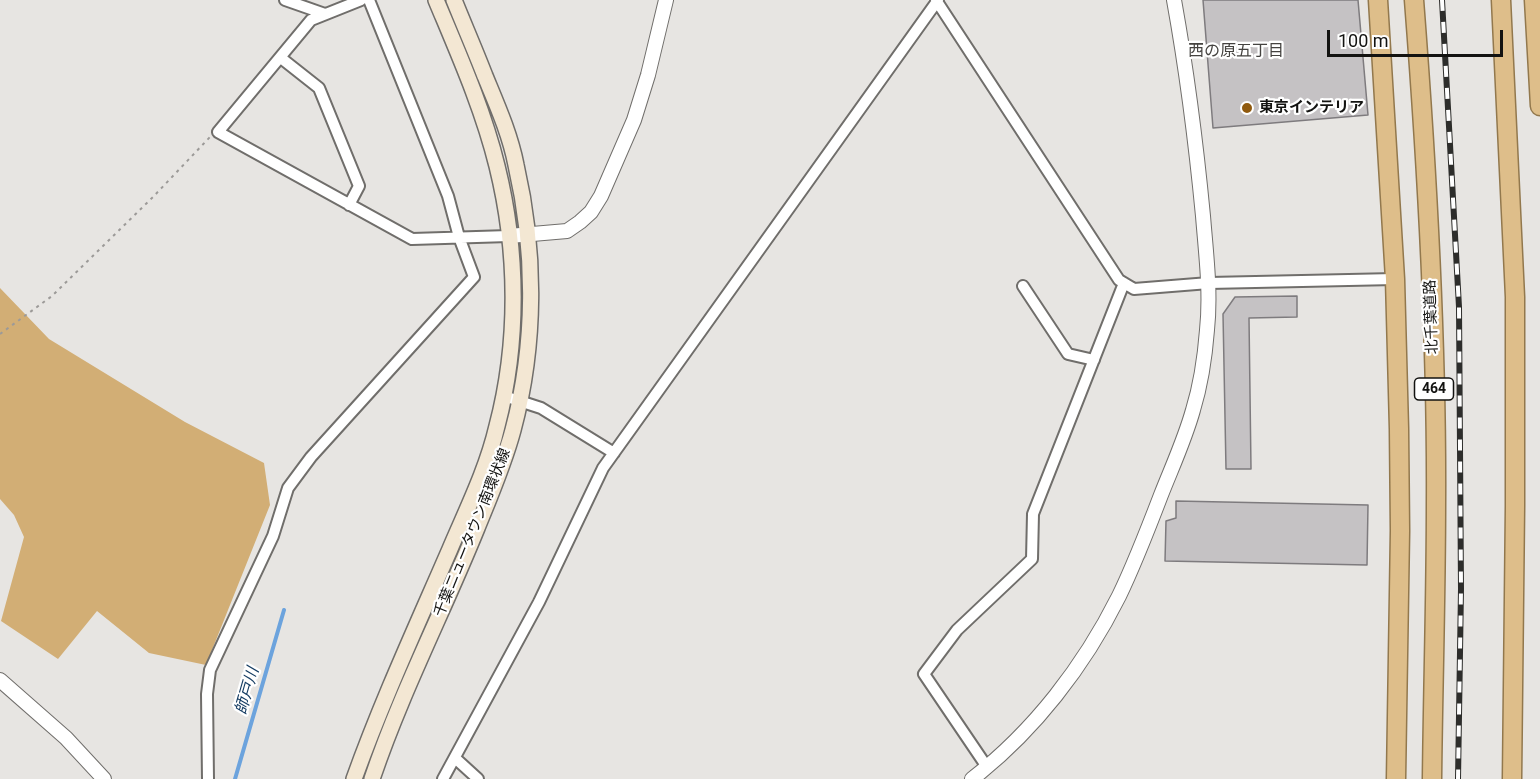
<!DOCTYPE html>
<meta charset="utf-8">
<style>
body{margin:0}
#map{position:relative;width:1540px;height:779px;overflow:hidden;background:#e7e5e2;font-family:Roboto,sans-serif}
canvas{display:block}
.scale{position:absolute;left:1327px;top:30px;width:176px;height:27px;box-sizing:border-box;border:3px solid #131311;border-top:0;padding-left:8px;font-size:18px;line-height:21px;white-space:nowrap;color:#131311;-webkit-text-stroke:4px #fff;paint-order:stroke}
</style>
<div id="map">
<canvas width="1540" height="779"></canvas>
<div class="scale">100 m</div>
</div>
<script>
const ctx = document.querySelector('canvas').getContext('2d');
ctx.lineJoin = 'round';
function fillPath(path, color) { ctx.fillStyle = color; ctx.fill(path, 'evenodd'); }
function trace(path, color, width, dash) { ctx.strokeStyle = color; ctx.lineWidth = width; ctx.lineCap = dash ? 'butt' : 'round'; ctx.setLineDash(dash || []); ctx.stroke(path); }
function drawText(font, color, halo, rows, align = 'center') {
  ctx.font = font + ' Roboto,"Noto Sans JP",sans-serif'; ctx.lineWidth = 4.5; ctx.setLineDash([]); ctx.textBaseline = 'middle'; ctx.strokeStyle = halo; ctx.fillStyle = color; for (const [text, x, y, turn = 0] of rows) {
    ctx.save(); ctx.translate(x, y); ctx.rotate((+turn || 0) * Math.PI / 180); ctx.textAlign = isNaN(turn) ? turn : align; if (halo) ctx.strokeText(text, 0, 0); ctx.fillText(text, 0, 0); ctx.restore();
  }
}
const green = new Path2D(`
 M0,288L49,339L185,422L264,463L270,505L206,665L149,653L97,611L58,659L1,621L24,537L14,515L0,499Z`);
const stream = new Path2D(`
 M235,779L284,610`);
const building = new Path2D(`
 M1203,0H1358L1368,115L1213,128Z
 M1297,296V317L1249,318L1251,469H1226L1223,314L1235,297Z
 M1176,501L1368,505L1367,565L1165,561L1166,521L1176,518Z`);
const path = new Path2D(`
 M0,334L52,296L153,197L210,137`);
const minor = new Path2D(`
 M285,0L325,14
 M361,0L311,20L218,132L412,239L509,236
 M936,0L1119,280L1134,289L1209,283L1395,279
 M281,58L319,88L359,186L349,205
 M1023,286L1068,354L1094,360
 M504,396L541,408L614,453
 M455,758L478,779
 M987,767L924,674L957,630L1032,559L1033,514L1124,283
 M208,779L207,694L210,670L273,536L288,488L311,457L474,277L459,237L448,196L369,0
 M443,779L539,602L603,468L938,0`);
const tertiary = new Path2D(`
 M509,236L567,231L580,222L591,212L601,196L634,120L648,75L666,0
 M0,680L66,738L104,779
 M972,779C1034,731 1084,666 1119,596C1135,563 1148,529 1161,495C1172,467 1185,439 1193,410C1201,384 1205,356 1207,330C1211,292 1206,254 1203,216C1196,143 1187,72 1174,0`);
const secondary = new Path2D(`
 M354,779C382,701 417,625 450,549C467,509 487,469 497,426C519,342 518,251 497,166C483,109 459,55 436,0
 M372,779C401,693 443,612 477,528C490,496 504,464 513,430C536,344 536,252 516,165C510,134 497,105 485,76C475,50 464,25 454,0`);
const trunk = new Path2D(`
 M1378,0L1395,279L1399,429L1400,531L1396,779
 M1414,0C1427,167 1437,335 1436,503C1436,595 1433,687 1432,779
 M1501,0L1515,297V506L1512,779
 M1534,0L1540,106`);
const rail = new Path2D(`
 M1442,0L1459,307L1461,589L1458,779`);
const markers = [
 [1247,108,6,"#905a0f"]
];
const shields = [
 [1434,389,39]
];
const shieldNames = [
 ["464",1434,389]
];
const poiNames = [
 ["東京インテリア",1259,108]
];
const streetNames = [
 ["北千葉道路",1432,317,-92],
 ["千葉ニュータウン南環状線",473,533,-68]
];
const neighbourhoodNames = [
 ["西の原五丁目",1236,52]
];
const waterNames = [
 ["師戸川",248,691,-74]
];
fillPath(green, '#d2ae75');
trace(stream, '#6ca3dd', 4);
fillPath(building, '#c5c2c4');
trace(building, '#7e7b7e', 1.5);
trace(minor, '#706e6b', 14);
trace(tertiary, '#706e6b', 16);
trace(secondary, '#706e6b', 18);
trace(trunk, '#92784d', 21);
trace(path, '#9c9a98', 2, [3, 4.5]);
trace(minor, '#fff', 10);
trace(tertiary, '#fff', 14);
trace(secondary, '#f3e7d3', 15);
trace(trunk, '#debe8a', 18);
trace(rail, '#2d2d2b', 6);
trace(rail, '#fff', 4, [11]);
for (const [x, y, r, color] of markers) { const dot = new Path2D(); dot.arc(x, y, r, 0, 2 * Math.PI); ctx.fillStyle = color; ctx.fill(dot); trace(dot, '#fff', 2); }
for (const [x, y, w] of shields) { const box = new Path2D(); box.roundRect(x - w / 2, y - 11, w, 22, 4.5); ctx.fillStyle = '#fff'; ctx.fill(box); trace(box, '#131311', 1.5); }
drawText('bold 14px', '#131311', null, shieldNames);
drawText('bold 15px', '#131311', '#fff', poiNames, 'left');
drawText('15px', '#131311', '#fff', streetNames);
drawText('16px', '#454340', '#fff', neighbourhoodNames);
drawText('italic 16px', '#163d63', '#fff', waterNames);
</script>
